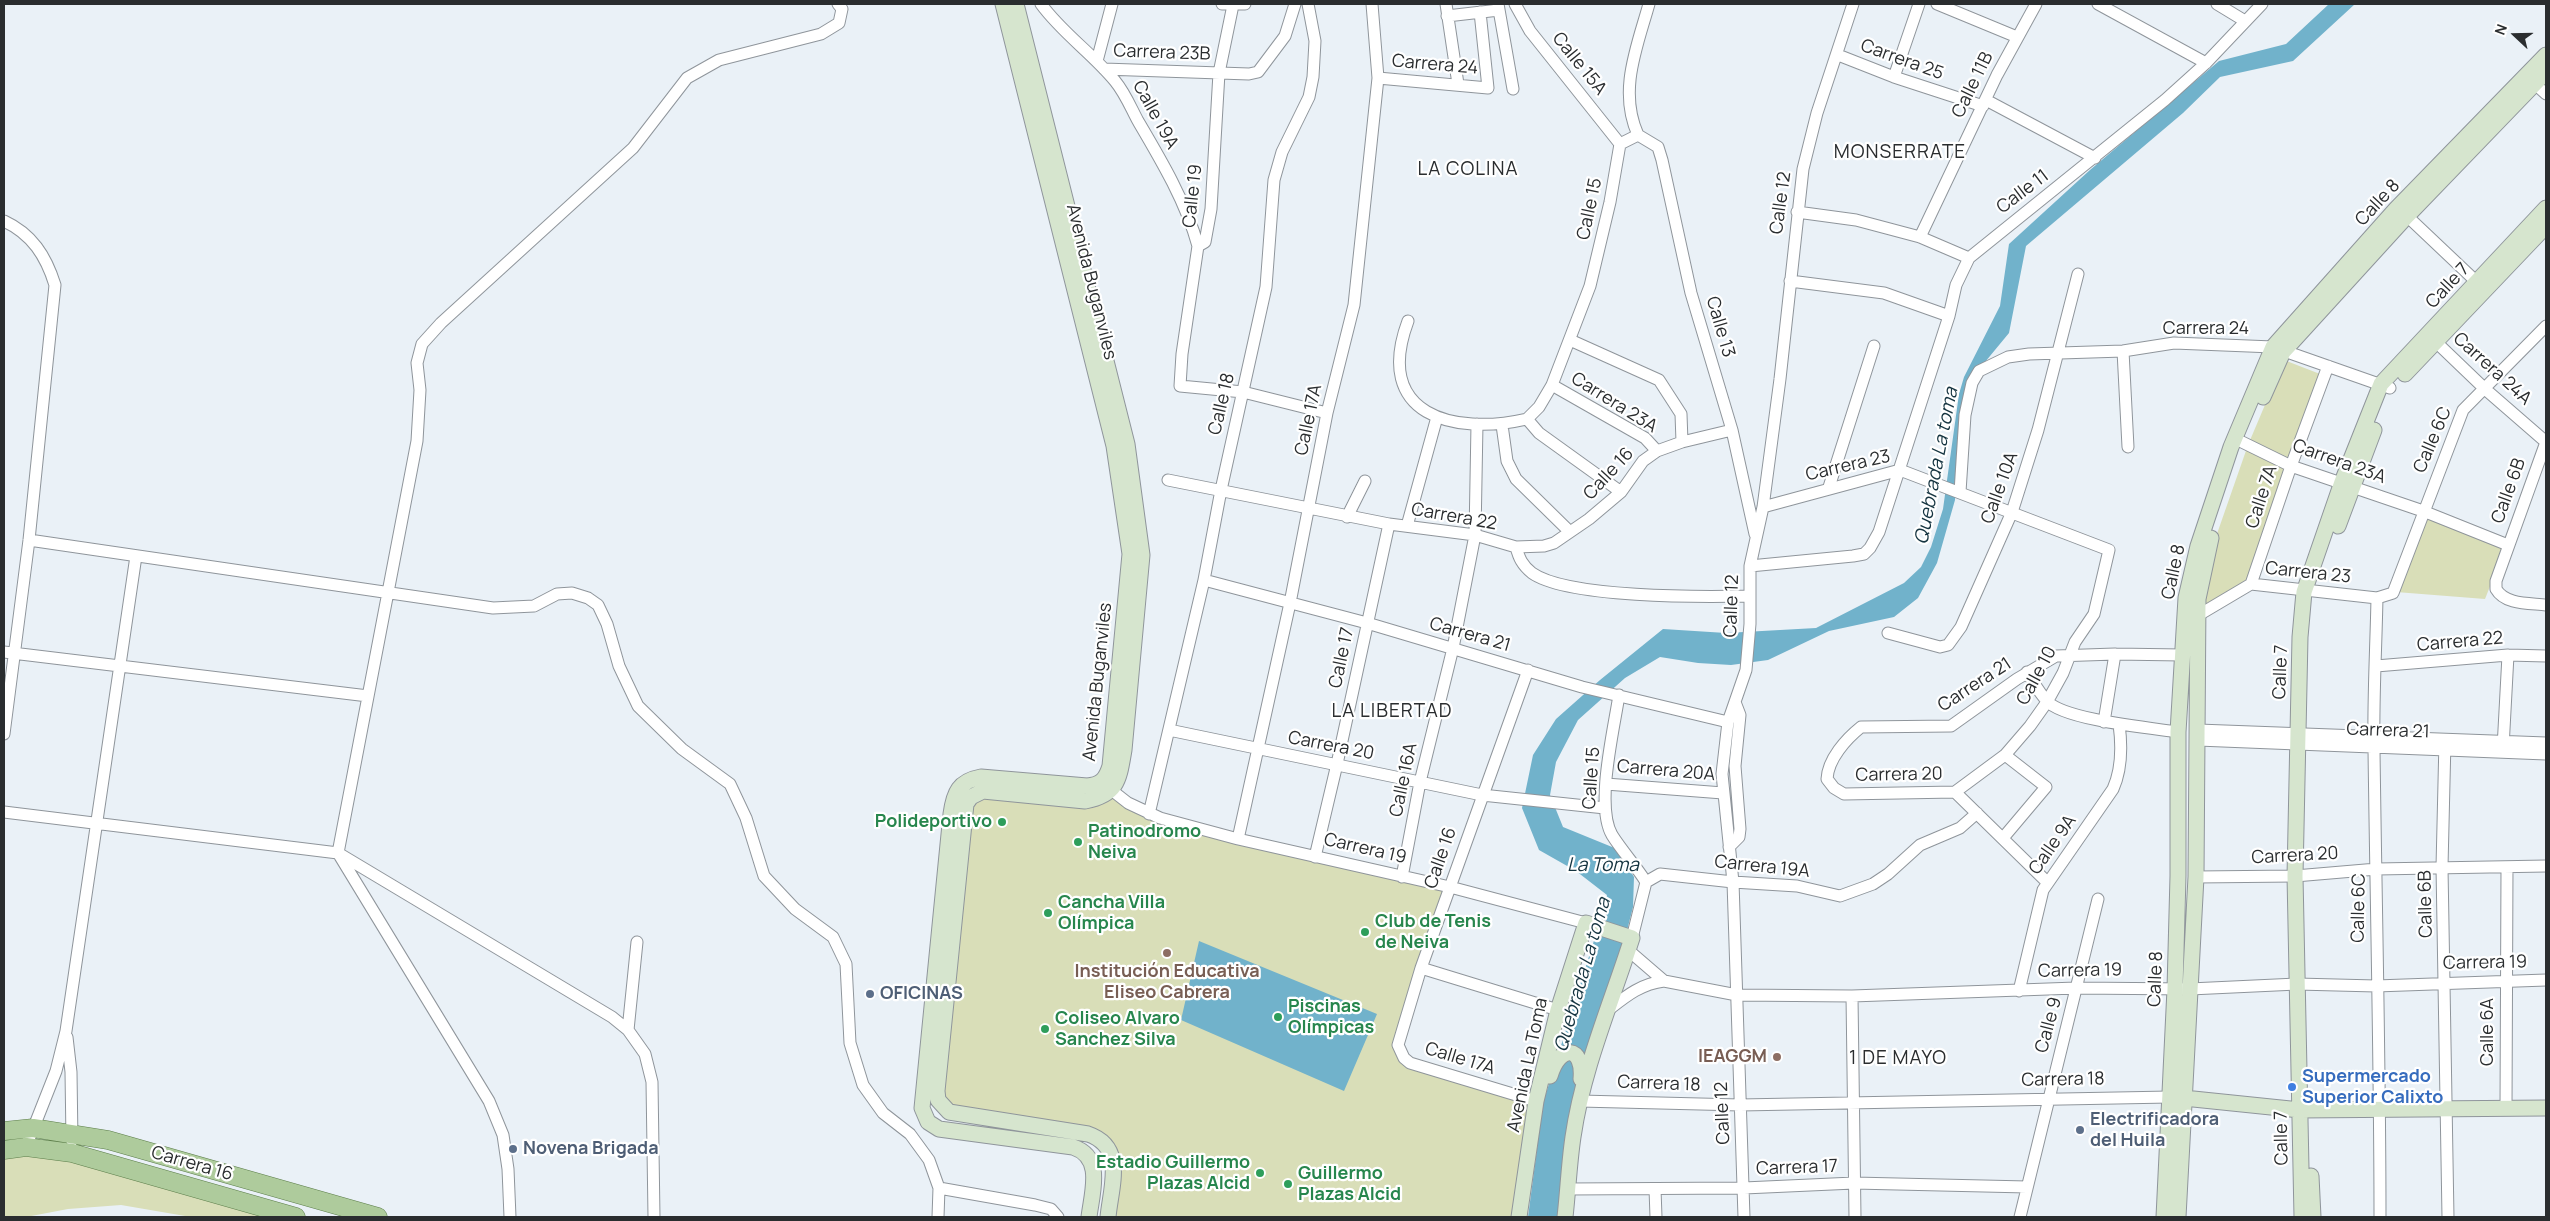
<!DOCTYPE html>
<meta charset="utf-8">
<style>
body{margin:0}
#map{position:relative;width:2550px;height:1221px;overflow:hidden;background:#eaf1f7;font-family:Manrope,sans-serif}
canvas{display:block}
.frame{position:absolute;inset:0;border:5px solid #2a2d2f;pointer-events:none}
.north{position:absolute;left:2490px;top:10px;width:50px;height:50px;-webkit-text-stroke:4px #fff;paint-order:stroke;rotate:291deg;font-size:14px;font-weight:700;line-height:20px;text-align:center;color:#2a2d2f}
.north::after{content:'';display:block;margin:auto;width:18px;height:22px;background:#2a2d2f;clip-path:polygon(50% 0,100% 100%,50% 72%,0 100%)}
</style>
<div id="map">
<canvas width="2550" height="1221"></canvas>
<div class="frame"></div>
<div class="north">N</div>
</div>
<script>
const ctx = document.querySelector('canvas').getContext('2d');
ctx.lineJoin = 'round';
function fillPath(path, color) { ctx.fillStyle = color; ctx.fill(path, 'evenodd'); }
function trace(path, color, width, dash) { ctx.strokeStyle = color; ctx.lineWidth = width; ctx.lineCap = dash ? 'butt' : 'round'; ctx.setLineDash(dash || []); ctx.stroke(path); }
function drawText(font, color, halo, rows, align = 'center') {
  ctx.font = font + ' Manrope,sans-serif'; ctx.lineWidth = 4.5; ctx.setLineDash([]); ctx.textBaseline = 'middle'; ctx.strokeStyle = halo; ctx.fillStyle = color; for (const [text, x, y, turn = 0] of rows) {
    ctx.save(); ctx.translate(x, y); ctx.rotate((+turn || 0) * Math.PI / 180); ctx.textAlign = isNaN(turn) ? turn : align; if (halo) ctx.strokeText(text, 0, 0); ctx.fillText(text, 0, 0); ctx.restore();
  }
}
const green = new Path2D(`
 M2284,360L2320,374L2248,579L2204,605L2211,551L2248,445Z
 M2425,514L2506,546L2485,599L2396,592Z
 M1111,791L1149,814L1450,887L1400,1036L1404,1058L1533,1101L1517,1217H1108L1105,1143L957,1114L937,1091L971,797L1062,800Z
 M26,1147L296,1217H191L121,1205L68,1209L26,1217H4V1150Z`);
const water = new Path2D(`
 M2329,4H2355L2293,61L2220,77L2183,113L2026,246L2009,333L1971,379L1956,478L1955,500L1937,563L1918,598L1894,617L1829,631L1768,660L1731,665L1698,663L1660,657L1625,678L1578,720L1556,762L1550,795L1563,827L1617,849L1634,877L1633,907L1562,1186L1557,1217H1528L1543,1103L1602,915L1607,895L1576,871L1539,850L1522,808L1533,755L1556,719L1600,680L1663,629L1726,633L1816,628L1904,583L1921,567L1931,547L1943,509L1959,394L1964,377L2000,306L2009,244L2090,170L2219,61L2286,44Z
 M1199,941L1377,1014L1344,1091L1181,1020Z`);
const street = new Path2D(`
 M1041,4C1062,33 1092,53 1115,81C1125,93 1131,108 1138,121C1161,160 1186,202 1198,246
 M1222,4H1245
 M1446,4L1458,84
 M1498,4L1513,89
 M1515,4L1530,31L1620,144
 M1937,4L2017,37
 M2098,4L2206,63
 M2217,4L2245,21
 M1233,5L1219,73L1211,209L1205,242L1198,246L1182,354L1180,386L1243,392L1327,413
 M1447,16L1499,10
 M1838,55L1894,77L1983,106
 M1097,61L1112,4
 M1104,69L1249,74L1258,72L1285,36L1295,4
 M1894,77L1919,4
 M1378,78L1488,88L1480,12
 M2535,84L2546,94
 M1986,100L2095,158
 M1638,135L1658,147L1662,160L1691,293L1732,430L1755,534
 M1638,135C1618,91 1637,47 1649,4
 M1797,212L1856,220L1920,237L1969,258
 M2407,216L2482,287
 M4,221C32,234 46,256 55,285L29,540L4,734
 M1920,237L1997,75L2036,4
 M1790,281L1884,293L1949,316
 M1408,321C1373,415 1453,436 1527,419
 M1570,340L1659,380L1681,414L1682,442
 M2436,342L2485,389L2546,442
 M2123,351L2128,447
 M1552,385L1645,438L1657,451
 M1527,419L1539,407L1552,385L1590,286L1610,202L1620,144L1638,135
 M1527,419L1539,433L1621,492
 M1502,425L1507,461L1516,479L1570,532
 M2242,442L2291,466L2423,511L2508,545
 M2546,442L2496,581V589C2505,605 2530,603 2546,605
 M1168,480L1389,524L1475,535L1516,547L1544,546L1554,543L1589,519L1621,492L1643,461L1657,451L1682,442L1732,430
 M1829,487L1874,346
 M1960,492L1965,415L1972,383L1979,371L2008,357L2029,354L2123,351L2174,343L2273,347L2390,388
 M1763,507L1900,470L2109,550L2094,614L2075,642L2063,673L2047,702L2030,726L2005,755L1955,792
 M1347,517L1365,481
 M1407,526L1437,417
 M29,540L493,608L534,606L557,594L572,593L588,598L598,605L607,624L619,666L638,706L682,749L730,784L746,818L764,876L795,909L833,937L846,964L850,1043L863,1085L883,1113L910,1134L929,1160L939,1188L938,1217
 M1516,547C1519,558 1522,565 1532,573C1567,598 1702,597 1748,596
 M1750,566L1853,556L1864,554L1870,548L1879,532L1949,316L1956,285L1969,258L2165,100L2206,63L2262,4
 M1204,580L1367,623L1582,687L1728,722
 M2251,584L2291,466L2328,366
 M2377,598C2376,648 2373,699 2374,749C2376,905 2380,1061 2380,1217
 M2197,616L2251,584L2377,598L2393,593L2463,410L2546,326
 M1888,633L1940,647L1948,645L1961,627L2012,512L2038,430L2078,274
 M4,652L368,696
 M2376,666L2508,655L2546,656
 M1528,670L1421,968L1398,1045L1404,1058L1410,1063L1536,1101
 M2027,672C2033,681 2039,693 2047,701C2064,720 2151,728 2178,732
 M1619,695C1614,729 1595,806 1612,835C1622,851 1636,866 1646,882
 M2104,722L2115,654
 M1169,730L1482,795L1605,808
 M2198,730L2546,743
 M2198,740L2546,754
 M2445,740L2442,867L2448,1217
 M2503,748L2508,655
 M1606,784L1723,793
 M1105,785L1128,803L1160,818L1238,839L1450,887L1586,923
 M4,812L338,853L612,1017L628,1030L645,1054L652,1082L654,1217
 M1149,814L1204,580L1221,490L1266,287L1274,180L1282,152L1309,97L1313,77L1315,41L1308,4
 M2003,838L2046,787L2005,755
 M1238,839L1290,603L1327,413L1354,305L1378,78L1372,4
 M1729,847L1739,837L1740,829L1735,766L1740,715L1735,702
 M1315,857L1337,764L1389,524
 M1402,877L1420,782L1453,648L1475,535L1477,424
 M2196,877L2295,876L2377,869L2546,866
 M1646,882L1660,874L1733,882L1797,886L1840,896L1873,884L1888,874L1920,845L1960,828L1977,813
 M2048,883L1955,792L1844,794L1834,788L1827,779C1828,759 1846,739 1861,727L1951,726L2017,679L2056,656L2115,654L2182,655
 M1632,938L1646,882
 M1628,950L1664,981L1737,995L1852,996L2076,988L2190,989L2297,984L2376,986L2546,980
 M1421,968L1558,1010
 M2019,991L2043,890L2113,789C2122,769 2122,746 2119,724
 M1852,996L1855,1217
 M1607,1011C1625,997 1640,984 1664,981
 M628,1030L637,942
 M67,1037L71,1072L72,1141
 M1580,1101L1740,1105L2170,1097
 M2506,1108L2507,867
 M26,1147L56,1071L66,1031L136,556
 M939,1188L1035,1205L1051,1209L1058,1217
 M1568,1189L1744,1188L1854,1183L2027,1187
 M1655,1189L1656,1217
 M510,1217L508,1169L503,1135L489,1101L338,853L417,441L420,390L417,363L422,344L441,323L633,148L687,78L719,60L821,34L839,23L842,9L838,4
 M1744,1217L1733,882L1722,774L1728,722L1746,670L1750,624V566L1763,507L1780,379L1803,169L1817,113L1853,4
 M2020,1217L2098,899`);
const secondary = new Path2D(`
 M1003,4L1114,446L1130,554L1110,766C1106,779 1101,785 1087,786L981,777C959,781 954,792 951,814L922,1108L928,1122L939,1129L1073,1147C1104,1157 1092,1192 1089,1217
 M1016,4L1127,444L1142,555L1124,750C1119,779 1118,795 1085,801L983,791L971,797L966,804L937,1091L938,1100L949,1112L1088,1134C1126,1147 1111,1186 1108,1217
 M2405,374L2546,226
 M2263,397L2283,352L2407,216L2546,72
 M2338,526L2374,430
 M1550,1076C1560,1043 1584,1046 1581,1079
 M2174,1097L2300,1110L2546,1108
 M2311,1176L2313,1217
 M1519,1217L1536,1101L1558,1010L1586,923L1632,938C1611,1004 1583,1068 1573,1137C1569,1164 1568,1191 1565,1217
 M2164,1217L2175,989L2178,876V732L2186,598L2198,546L2231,447L2273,347L2396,209L2546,55
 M2178,1217L2196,877L2198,599L2211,538
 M2302,1217L2295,876L2300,637L2304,592L2342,482L2381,384L2546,208`);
const primary = new Path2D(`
 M4,1131L33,1128L108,1140L378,1217
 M4,1150L26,1147L72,1153L296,1217`);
const markers = [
 [1002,822,5,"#2e9e5b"],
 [1078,842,5,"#2e9e5b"],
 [1048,913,5,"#2e9e5b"],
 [1365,932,5,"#2e9e5b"],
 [1167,953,5,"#8d6e63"],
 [870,994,5,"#5c6f8a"],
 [1278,1017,5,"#2e9e5b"],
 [1045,1029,5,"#2e9e5b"],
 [1777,1057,5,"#8d6e63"],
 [2292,1087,5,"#3f7fe0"],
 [2080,1130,5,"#5c6f8a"],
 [513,1149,5,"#5c6f8a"],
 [1260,1173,5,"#2e9e5b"],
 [1288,1184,5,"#2e9e5b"]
];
const streetNames = [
 ["Carrera 23B",1162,53,2],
 ["Carrera 25",1902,60,20],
 ["Calle 15A",1579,64,51],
 ["Carrera 24",1435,65,5],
 ["Calle 11B",1973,85,-64],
 ["Calle 19A",1155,115,61],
 ["Calle 11",2023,192,-37],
 ["Calle 19",1193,196,-84],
 ["Calle 12",1781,203,-82],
 ["Calle 8",2378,203,-47],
 ["Calle 15",1590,209,-78],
 ["Avenida Buganviles",1091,282,76],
 ["Calle 7",2448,286,-47],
 ["Calle 13",1720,327,74],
 ["Carrera 24",2206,329],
 ["Carrera 24A",2492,369,42],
 ["Carrera 23A",1614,403,32],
 ["Calle 18",1222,404,-77],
 ["Calle 17A",1309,420,-78],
 ["Calle 6C",2433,440,-67],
 ["Carrera 23A",2339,462,20],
 ["Carrera 23",1848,466,-13],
 ["Calle 16",1609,474,-47],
 ["Calle 10A",2000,488,-70],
 ["Calle 6B",2509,491,-70],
 ["Calle 7A",2262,497,-72],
 ["Carrera 22",1454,517,10],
 ["Calle 8",2174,572,-78],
 ["Carrera 23",2308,573,6],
 ["Calle 12",1732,606,-88],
 ["Carrera 21",1470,635,16],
 ["Carrera 22",2460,642,-5],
 ["Calle 17",1342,658,-78],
 ["Calle 7",2281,672,-88],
 ["Calle 10",2037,676,-62],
 ["Avenida Buganviles",1098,682,-84],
 ["Carrera 21",1975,685,-33],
 ["Carrera 21",2388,731,2],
 ["Carrera 20",1331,746,11],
 ["Carrera 20A",1666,771,5],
 ["Carrera 20",1899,775,-1],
 ["Calle 15",1592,778,-86],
 ["Calle 16A",1404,780,-78],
 ["Calle 9A",2053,845,-55],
 ["Carrera 19",1365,849,13],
 ["Carrera 20",2295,856,-3],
 ["Calle 16",1441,858,-71],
 ["Carrera 19A",1762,867,6],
 ["Calle 6B",2426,904,-91],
 ["Calle 6C",2359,908,-89],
 ["Carrera 19",2485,963,-1],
 ["Carrera 19",2080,971,-1],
 ["Calle 8",2156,979,-88],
 ["Calle 9",2049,1025,-75],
 ["Calle 6A",2488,1032,-90],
 ["Calle 17A",1460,1059,17],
 ["Avenida La Toma",1528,1065,-78],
 ["Carrera 18",2063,1080,-1],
 ["Carrera 18",1659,1084,2],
 ["Calle 12",1723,1113,-92],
 ["Calle 7",2282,1138,-91],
 ["Carrera 16",192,1164,16],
 ["Carrera 17",1797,1168,-2]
];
const leisureNames = [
 ["Polideportivo",992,822,"right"],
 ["Patinodromo",1088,832],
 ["Neiva",1088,853],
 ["Cancha Villa",1058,903],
 ["Olímpica",1058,924],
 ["Club de Tenis",1375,922],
 ["de Neiva",1375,943],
 ["Piscinas",1288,1007],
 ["Olímpicas",1288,1028],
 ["Coliseo Alvaro",1055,1019],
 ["Sanchez Silva",1055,1040],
 ["Estadio Guillermo",1250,1163,"right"],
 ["Plazas Alcid",1250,1184,"right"],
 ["Guillermo",1298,1174],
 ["Plazas Alcid",1298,1195]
];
const educationNames = [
 ["Institución Educativa",1167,972],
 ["Eliseo Cabrera",1167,993],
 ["IEAGGM",1767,1057,"right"]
];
const serviceNames = [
 ["OFICINAS",880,994],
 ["Electrificadora",2090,1120],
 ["del Huila",2090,1141],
 ["Novena Brigada",523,1149]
];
const shopNames = [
 ["Supermercado",2302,1077],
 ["Superior Calixto",2302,1098]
];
const neighbourhoodNames = [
 ["MONSERRATE",1900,153],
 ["LA COLINA",1468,170],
 ["LA LIBERTAD",1392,712],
 ["1 DE MAYO",1898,1059]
];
const waterNames = [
 ["Quebrada La toma",1937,466,-79],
 ["La Toma",1603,866],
 ["Quebrada La toma",1583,975,-74]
];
fillPath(green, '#d9deb8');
fillPath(water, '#71b2cb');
trace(street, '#8f959b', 13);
trace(secondary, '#8f959b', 17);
trace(primary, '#5d7e4b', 19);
trace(street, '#fff', 11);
trace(secondary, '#d6e5ce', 15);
trace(primary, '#aecb9c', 18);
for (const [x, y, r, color] of markers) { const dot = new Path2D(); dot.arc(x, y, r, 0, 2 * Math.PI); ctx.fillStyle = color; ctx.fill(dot); trace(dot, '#fff', 2); }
drawText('18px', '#2a2d2f', '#fff', streetNames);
drawText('bold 18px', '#27864d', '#fff', leisureNames, 'left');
drawText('bold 18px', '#785e54', '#fff', educationNames);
drawText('bold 18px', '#4e5e75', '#fff', serviceNames, 'left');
drawText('bold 18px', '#366cbe', '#fff', shopNames, 'left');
ctx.letterSpacing = '1px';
drawText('19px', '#2a2d2f', '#fff', neighbourhoodNames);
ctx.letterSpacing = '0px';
drawText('italic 19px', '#153440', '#fff', waterNames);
</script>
